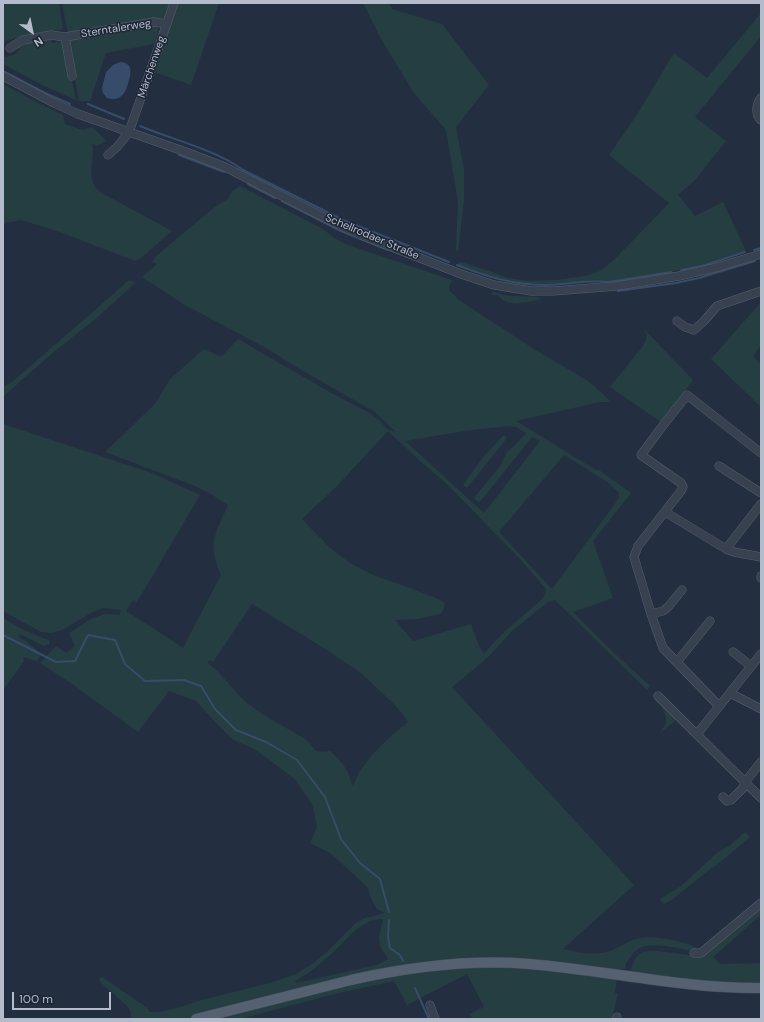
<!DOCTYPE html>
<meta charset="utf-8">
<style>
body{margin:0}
#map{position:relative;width:764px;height:1022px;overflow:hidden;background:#232f41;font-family:"DM Sans",sans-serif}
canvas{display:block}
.frame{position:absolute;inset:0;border:4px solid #b4bccb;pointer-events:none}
.north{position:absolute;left:12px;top:12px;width:40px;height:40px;-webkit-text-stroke:3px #1c2635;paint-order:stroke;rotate:147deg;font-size:11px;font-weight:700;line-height:16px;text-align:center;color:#b4bccb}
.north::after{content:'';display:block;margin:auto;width:14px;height:18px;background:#b4bccb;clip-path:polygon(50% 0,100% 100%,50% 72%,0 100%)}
.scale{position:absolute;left:12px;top:992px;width:99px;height:18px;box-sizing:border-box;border:2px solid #b4bccb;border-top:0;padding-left:5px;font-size:12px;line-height:14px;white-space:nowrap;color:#b4bccb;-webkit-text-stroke:3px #1c2635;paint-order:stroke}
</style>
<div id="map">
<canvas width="764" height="1022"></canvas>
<div class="frame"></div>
<div class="north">N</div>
<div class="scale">100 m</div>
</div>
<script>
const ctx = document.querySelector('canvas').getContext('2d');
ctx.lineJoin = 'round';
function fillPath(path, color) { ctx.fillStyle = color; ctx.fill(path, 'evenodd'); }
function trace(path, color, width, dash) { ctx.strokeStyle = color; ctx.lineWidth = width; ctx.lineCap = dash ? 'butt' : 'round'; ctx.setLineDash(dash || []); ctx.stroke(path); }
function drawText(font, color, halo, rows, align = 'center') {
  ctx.font = font + ' "DM Sans",sans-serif'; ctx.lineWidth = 3; ctx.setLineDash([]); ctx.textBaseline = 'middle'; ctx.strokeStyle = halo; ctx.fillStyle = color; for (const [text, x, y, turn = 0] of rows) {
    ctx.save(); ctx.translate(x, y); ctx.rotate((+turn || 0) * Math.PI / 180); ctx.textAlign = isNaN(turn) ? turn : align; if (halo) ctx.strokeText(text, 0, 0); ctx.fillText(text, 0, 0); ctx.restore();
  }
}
const green = new Path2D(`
 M3,3H59L63,29L3,41Z
 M62,3H169L165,16L163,18L68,34Z
 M177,3H219L191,85L154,72Z
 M363,3H389L392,9L442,24L489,85L456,127L464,170V201L458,251H456L458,202L446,130L414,93L380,37Z
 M761,13V36L695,117L726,141L695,180L678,195L695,216L723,202L746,251L702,265L681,270L608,281C588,279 567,284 547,284C513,284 488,276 457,264L461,262L495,273L508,278L528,281L556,280L585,276L600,271L614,260L669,203L609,155L638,113L674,53L707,78Z
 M151,25L156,26L159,29L154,44L106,53L90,101H79L68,40Z
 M51,38L52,43L63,41L76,100L44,86L3,64V51L5,57C17,55 16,53 24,44Z
 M3,84L42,105L63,115L65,124L82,130L93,127L106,141L97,146L92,143C95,156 88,173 94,185C95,187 98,190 100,192L172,231L141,258L135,261L60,232L21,220L6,223L3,225Z
 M240,186L323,229L334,238L348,245L452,280L451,283L449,285V290L459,300L537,351L588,381L602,393L611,402H600L516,421L596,470H599L631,493L593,541L613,598L573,612L611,650L650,686L647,690L677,719L660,733L666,723V718L662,707L647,690L555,600L548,602L513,630L488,657L473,670L452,687L634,885L563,949C577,952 592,956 606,952C617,950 626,941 637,939C651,935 680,940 692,946C695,947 697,950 699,952C683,950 651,940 638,949C632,953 630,959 626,963L625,969H618L615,993L618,994L613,1014L610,1019H473L469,1014L484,1007L467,974L407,1005L394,981L335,994L240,1019H130L131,1016L130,1010L126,1005L100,982L99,979L102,977L146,1007L149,1010V1012H160L177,1008L198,1001L270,983L296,974L312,964L328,951L356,923L365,918L385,913L377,909L371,898L368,888L349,870L330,853L310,843L317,827L313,806L296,780L256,750L232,739L217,724L196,701L169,691L138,732L71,683L40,663L56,646L66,653L75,646L69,633L89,620L104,614L119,615L121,610L103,608L93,612L62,630L51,633L41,632L3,611V424L18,429L152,473L200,495L149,582L136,603L133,600L126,611L153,628L183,648L221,575C207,544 215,534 228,505L211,494L195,486L105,452L155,404L170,379L204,349L221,357L238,339L333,394L368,412L381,422L388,430L396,432L375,412L303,371L264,347L183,304L142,277L157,264L153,262L155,257L216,206L228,199L233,190ZM508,426L516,427L526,433L515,445L507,452L500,466L474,498L479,503L532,437L540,441L484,513L405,441L471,430ZM388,431L419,460L449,486L520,559L546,589V593L543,598C523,617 501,632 484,654L480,648L471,624L413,641L395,620L418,619L440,614L443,611L445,603L438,599L402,585L373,575L350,563L330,548L302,519L337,486ZM564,455L609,483L619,493V498L589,539L552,589L499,532ZM252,604L327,650L361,673L398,708L408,722L390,737L373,754L359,772L354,784L352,785C349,771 342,761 330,751C311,753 318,750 305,739C286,727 264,717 247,703C233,691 223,674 208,663L209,660L213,662ZM383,919L379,937L380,946L388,959L377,965L296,983L295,981C308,974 319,965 330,955C344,943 356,925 374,920C377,919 380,919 383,919Z
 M129,280L135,283L99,316L50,355L3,397V387L12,382L95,310Z
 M492,292L510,296L538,297L540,298L539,300C526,302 506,308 498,295H493L491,294Z
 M761,302V345L753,356L761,365V407L711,359Z
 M644,329L693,380L661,422L610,387L643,346C647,338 648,337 644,329Z
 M503,436H505L507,438L467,488L463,485L483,457Z
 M3,618L22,629L50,641L49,644L44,646L20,634L18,637L26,641L39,652L40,657L37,661L23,657L24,661L3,690Z
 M745,832L750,837L723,860L705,873L673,899L664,904L660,899L681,886L718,852L729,846Z
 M761,906V915L713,957L720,964L761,963V983C717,984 674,979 631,971C635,950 646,949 666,952C675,953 684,954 694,956Z`);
const water = new Path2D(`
 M120,62C134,63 131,74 128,84C126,89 125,94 120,97C115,100 112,99 107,98L103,93L102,88L106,72L113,65Z`);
const stream = new Path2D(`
 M3,71L45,93L70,104
 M88,104L124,119
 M140,126C173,140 214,149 243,170L343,220L449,262
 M179,155L224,172
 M248,184L275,198
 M282,201L341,231L388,250
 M754,250L761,248
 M457,265C488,277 513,285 547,285C567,285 589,279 608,282L671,272
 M681,270L702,266L745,252
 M618,291L676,283L699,278L755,261
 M3,635L56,662L75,661L88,635L115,640L125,664L145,681L184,680L201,686L215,709L236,730L266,742L297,760L325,797L341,839L360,863L380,879L389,912
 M389,920L388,937L390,948L400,955L403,961
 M415,988L429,1019`);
const minor = new Path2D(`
 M65,37L72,76
 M10,48L23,40L51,35L65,37L154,22L167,24
 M3,76L54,103L78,114L186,152L225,167L339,225L361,235L461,274L494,285L531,291H553L617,286L679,276L718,267L761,254
 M761,98C756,104 755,115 761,120
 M108,155L117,147L129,132L174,3
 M677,321L685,327L694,330L704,321L717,306L761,291
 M719,466L761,493
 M665,512L726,549L734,552L761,557
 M726,549L761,504
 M761,576V578
 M651,614L663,611L668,607L682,590
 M733,652L751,666
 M677,662L710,621
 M730,693L761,709
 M658,696L761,798
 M719,706L663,648L651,614L634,557L638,546L681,491L683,487L681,483L641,455L661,428L687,395L761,453
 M697,734L761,654
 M723,797L727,801L731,800L743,788L745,782L761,762
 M694,953H701L761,903
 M430,1005L435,1019
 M616,1019L617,1017`);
const major = new Path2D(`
 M196,1019L351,980C409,967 469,959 529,964C606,970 683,989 761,988`);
const streetNames = [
 ["Sterntalerweg",116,29,-9],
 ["Märchenweg",152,67,-71],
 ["Schellrodaer Straße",372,237,23]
];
fillPath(green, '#253e42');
fillPath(water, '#374c6b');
trace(stream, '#374c6b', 2);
trace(minor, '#555f6e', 9);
trace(major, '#414a59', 11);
trace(minor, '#374150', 8);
trace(major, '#556070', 10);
drawText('11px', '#b4bccb', '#1c2635', streetNames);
</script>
